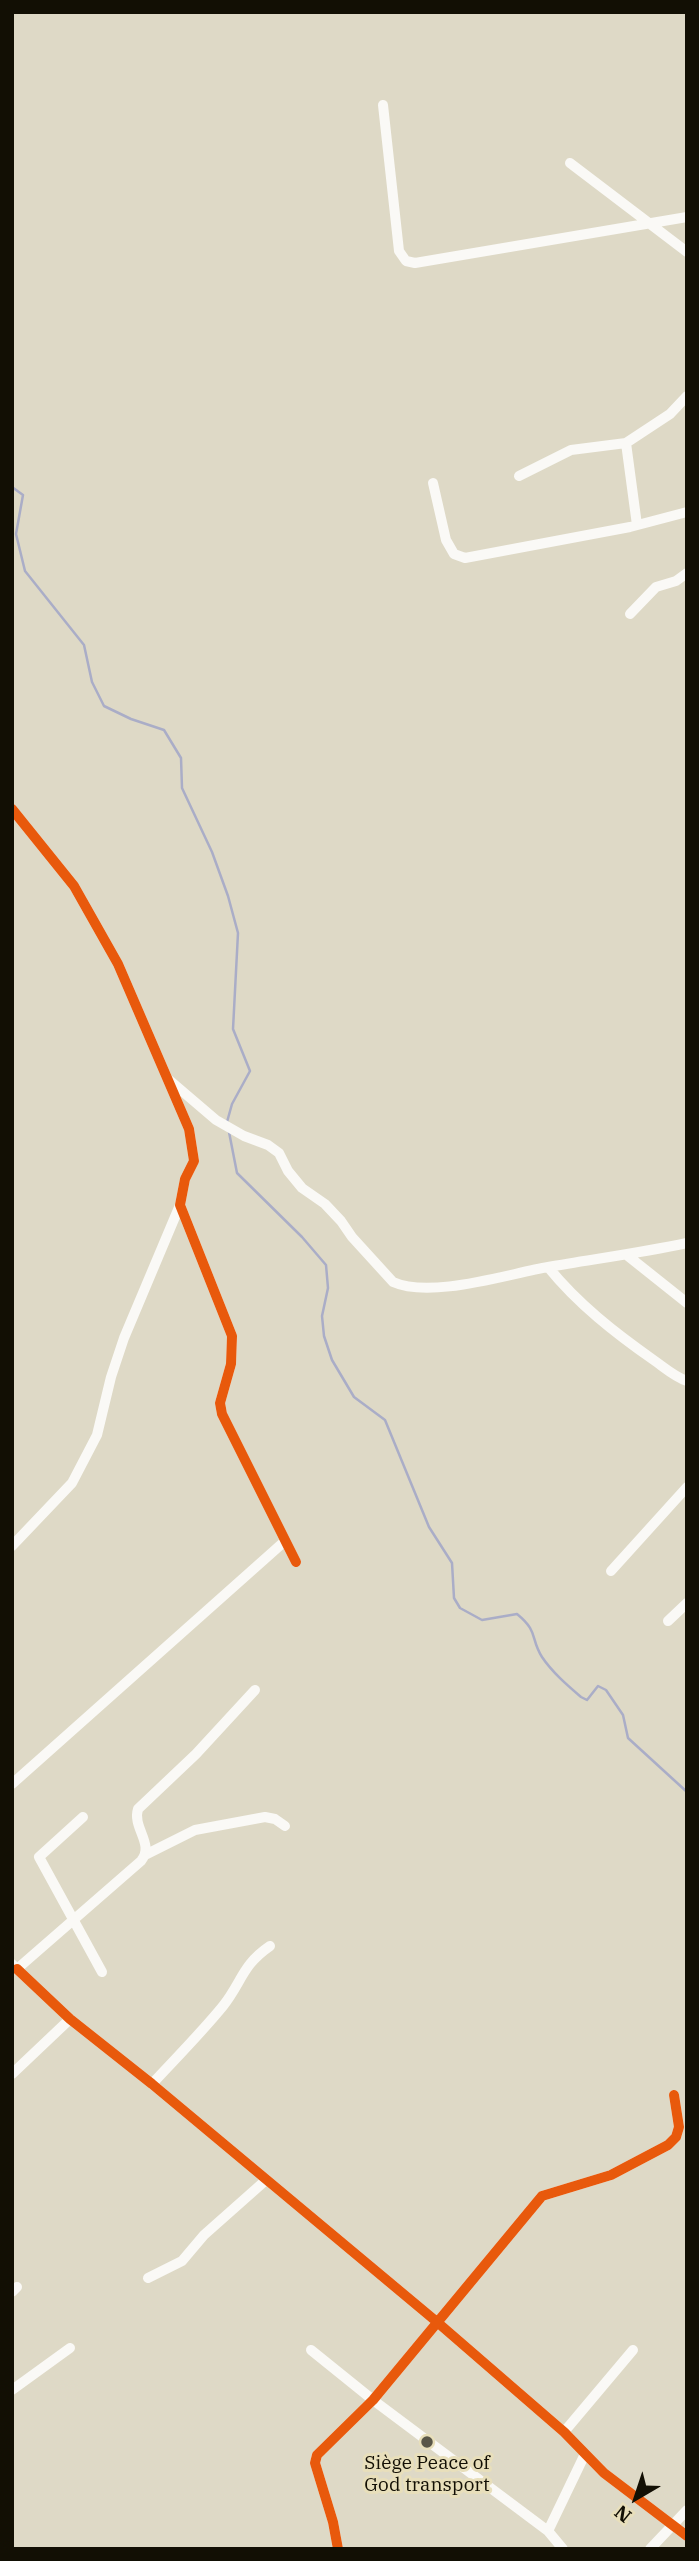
<!DOCTYPE html>
<meta charset="utf-8">
<style>
body{margin:0}
#map{position:relative;width:699px;height:2561px;overflow:hidden;background:#ded9c6;font-family:"IBM Plex Serif",serif}
canvas{display:block}
.frame{position:absolute;inset:0;border:14px solid #120f04;pointer-events:none}
.north{position:absolute;left:601px;top:2463px;width:70px;height:70px;-webkit-text-stroke:5px #e8dfbb;paint-order:stroke;rotate:219deg;font-size:19px;font-weight:700;line-height:28px;text-align:center;color:#120f04}
.north::after{content:'';display:block;margin:auto;width:24px;height:32px;background:#120f04;clip-path:polygon(50% 0,100% 100%,50% 72%,0 100%)}
</style>
<div id="map">
<canvas width="699" height="2561"></canvas>
<div class="frame"></div>
<div class="north">N</div>
</div>
<script>
const ctx = document.querySelector('canvas').getContext('2d');
ctx.lineJoin = 'round';
function trace(path, color, width, dash) { ctx.strokeStyle = color; ctx.lineWidth = width; ctx.lineCap = dash ? 'butt' : 'round'; ctx.setLineDash(dash || []); ctx.stroke(path); }
function drawText(font, color, halo, rows, align = 'center') {
  ctx.font = font + ' "IBM Plex Serif",serif'; ctx.lineWidth = 6; ctx.setLineDash([]); ctx.textBaseline = 'middle'; ctx.strokeStyle = halo; ctx.fillStyle = color; for (const [text, x, y, turn = 0] of rows) {
    ctx.save(); ctx.translate(x, y); ctx.rotate((+turn || 0) * Math.PI / 180); ctx.textAlign = isNaN(turn) ? turn : align; if (halo) ctx.strokeText(text, 0, 0); ctx.fillText(text, 0, 0); ctx.restore();
  }
}
const stream = new Path2D(`
 M12,487L23,495L16,534L25,571L84,645L92,682L104,706L131,719L164,730L181,758L182,788L212,852L228,896L238,933L233,1029L250,1071L232,1104L227,1122
 M229,1132L237,1173L302,1237L326,1265L328,1288L322,1316L324,1336L332,1360L354,1397L385,1420L429,1527L452,1563L454,1598L460,1608L482,1620L517,1614C539,1632 530,1638 542,1657C552,1672 567,1685 581,1697L587,1700L598,1686L606,1690L623,1715L628,1738L687,1792`);
const minor = new Path2D(`
 M383,105L399,251L406,261L415,263L687,217
 M570,163L687,252
 M519,476L571,450L626,443
 M433,483L446,540L454,554L465,558L630,527L687,512
 M637,525L626,443L670,414L687,396
 M630,614L656,587L676,581L687,573
 M12,809L74,886L118,964L189,1129L194,1161L185,1179L180,1205L232,1336L231,1364L220,1403L222,1414L296,1562
 M168,1079L216,1120L244,1136L268,1145L279,1153L288,1171L302,1188L325,1204L341,1221L352,1237L393,1282C431,1299 507,1274 548,1267C594,1259 640,1253 687,1243
 M628,1256L687,1303
 M548,1267C578,1304 615,1333 655,1361C665,1368 675,1377 687,1381
 M12,1546L72,1483L97,1435L111,1377L124,1338L180,1205
 M611,1571L687,1487
 M668,1621L687,1603
 M12,1784L285,1541
 M83,1817L39,1857L102,1972
 M147,1854L195,1830L265,1817L275,1819L285,1826
 M12,1964L17,1969L141,1861C155,1844 132,1828 138,1809L196,1754L255,1690
 M17,1969L70,2019L152,2084L437,2322L564,2432L604,2473L687,2536
 M12,2074L70,2019
 M152,2084C176,2058 201,2033 223,2006C242,1982 242,1965 270,1946
 M148,2278L182,2261L204,2235L266,2180
 M12,2292L17,2287
 M311,2350L373,2400L548,2531
 M12,2390L70,2348
 M564,2432L633,2350
 M338,2549L333,2522L315,2463L317,2455L373,2400L542,2196L611,2175L668,2145L676,2137L679,2127L674,2095
 M563,2549L548,2531L585,2454
 M650,2549L687,2510`);
const cycleway = new Path2D(`
 M12,809L74,886L118,964L189,1129L194,1161L185,1179L180,1205L232,1336L231,1364L220,1403L222,1414L296,1562
 M17,1969L70,2019L152,2084L437,2322L564,2432L604,2473L687,2536
 M338,2549L333,2522L315,2463L317,2455L373,2400L542,2196L611,2175L668,2145L676,2137L679,2127L674,2095`);
const markers = [
 [427,2442,7,"#595648"]
];
const poiNames = [
 ["Siège Peace of",427,2464],
 ["God transport",427,2486]
];
trace(stream, '#aaadc7', 2.5);
trace(minor, '#faf9f6', 10);
trace(cycleway, '#e8590c', 10);
for (const [x, y, r, color] of markers) { const dot = new Path2D(); dot.arc(x, y, r, 0, 2 * Math.PI); ctx.fillStyle = color; ctx.fill(dot); trace(dot, '#e8dfbb', 2.5); }
drawText('19px', '#120f04', '#e8dfbb', poiNames);
</script>
